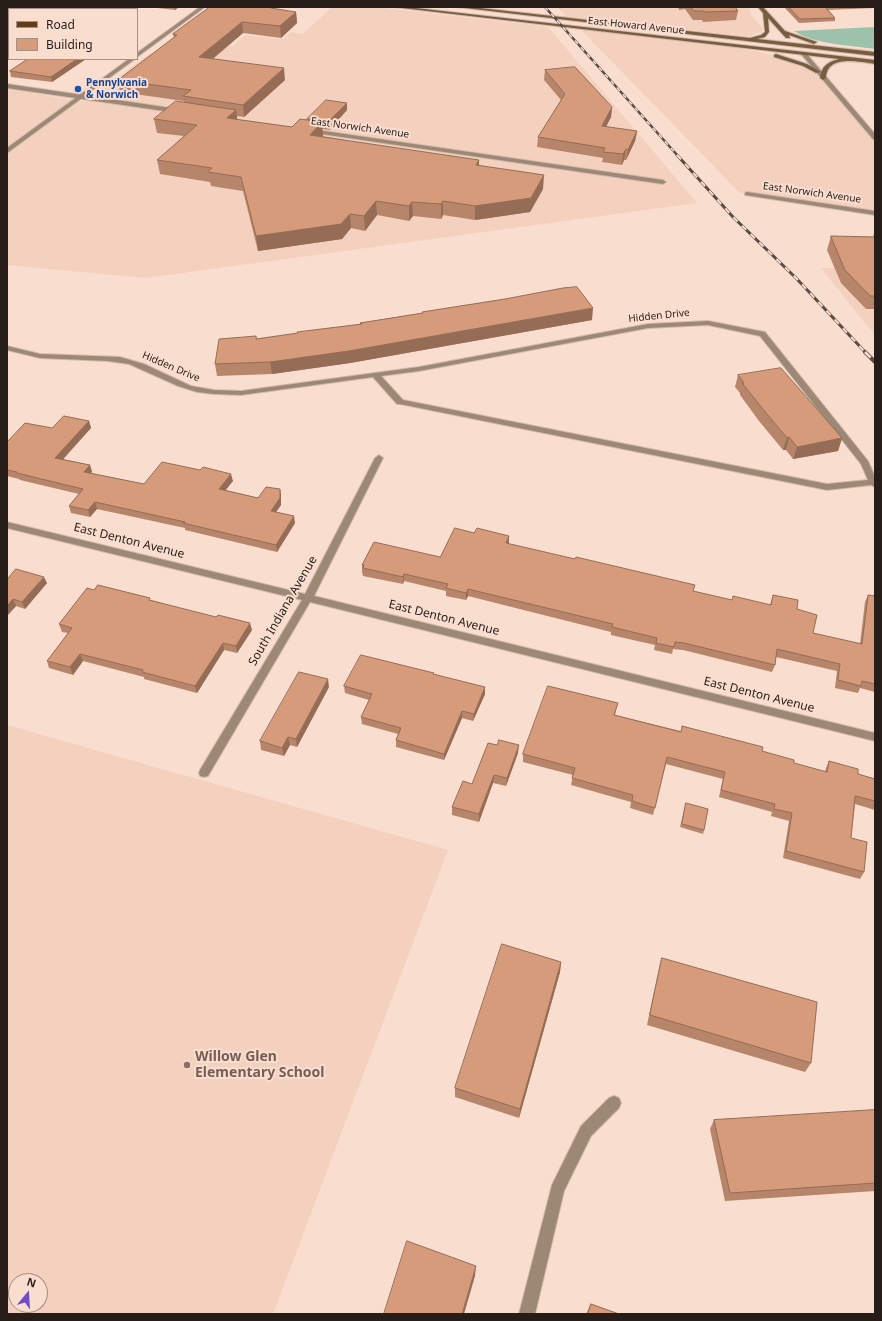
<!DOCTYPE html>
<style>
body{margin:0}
#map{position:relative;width:882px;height:1321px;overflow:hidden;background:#f9ddce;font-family:"Noto Sans",sans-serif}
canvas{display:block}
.frame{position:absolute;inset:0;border:8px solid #271d18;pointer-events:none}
.legend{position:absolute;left:8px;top:8px;width:130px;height:52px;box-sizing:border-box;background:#f9ddce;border:1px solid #a59085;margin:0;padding:5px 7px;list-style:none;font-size:12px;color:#271d18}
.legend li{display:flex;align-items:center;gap:8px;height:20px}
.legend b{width:20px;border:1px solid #a59085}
.north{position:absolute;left:8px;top:1273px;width:40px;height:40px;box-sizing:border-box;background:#f9ddce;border:1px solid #a59085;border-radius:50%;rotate:18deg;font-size:11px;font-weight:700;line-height:16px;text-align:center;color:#271d18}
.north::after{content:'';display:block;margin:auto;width:14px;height:18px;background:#724cc5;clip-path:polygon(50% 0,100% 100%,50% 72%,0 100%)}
</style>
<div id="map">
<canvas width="882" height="1321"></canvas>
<div class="frame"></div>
<ul class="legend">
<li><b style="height:5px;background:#603e18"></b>Road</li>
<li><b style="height:11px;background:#d59b7b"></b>Building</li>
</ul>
<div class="north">N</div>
</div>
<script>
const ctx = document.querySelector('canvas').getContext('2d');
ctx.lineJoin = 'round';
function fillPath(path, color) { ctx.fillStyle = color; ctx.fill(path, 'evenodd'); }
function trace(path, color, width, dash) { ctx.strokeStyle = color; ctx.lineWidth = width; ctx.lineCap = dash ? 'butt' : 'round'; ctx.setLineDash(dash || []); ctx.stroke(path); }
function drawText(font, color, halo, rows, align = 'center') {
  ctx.font = font + ' "Noto Sans",sans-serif'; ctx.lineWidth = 4; ctx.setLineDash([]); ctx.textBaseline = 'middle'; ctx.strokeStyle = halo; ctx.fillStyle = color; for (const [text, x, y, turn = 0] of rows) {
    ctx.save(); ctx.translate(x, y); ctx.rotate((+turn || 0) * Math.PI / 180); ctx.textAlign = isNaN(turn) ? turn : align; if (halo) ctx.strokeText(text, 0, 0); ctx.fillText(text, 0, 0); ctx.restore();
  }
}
const built = new Path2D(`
 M332,7H375L548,27L697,203L146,278L7,265V89L85,102L149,54L196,60L216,44L232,46L245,35L283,39L291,32L303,34Z
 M557,7H749L752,16L762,28V31L749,36L736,35L567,17Z
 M579,28L718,44L788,58L818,72L875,138V213L740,193Z
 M821,268L875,269V335L873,333Z
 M7,725L448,850L273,1314H7ZM16,1281H40V1305H16Z`);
const green = new Path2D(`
 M875,27V49C849,45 817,45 794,31Z`);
const minor = new Path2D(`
 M7,84L178,109L181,111L178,113L7,88Z
 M310,129L663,180L666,182L663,184L308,132V130Z
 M747,192L875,211V215L745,195V193Z
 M708,321L765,332L868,461L875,477V487L871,485L827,490L400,404H397L373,377L241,395L214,394L197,392L178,386L129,364L108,361L40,358L7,350V346L40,354L120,357L144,364L191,386L214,390L241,391L419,367L648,324ZM708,325L760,336L861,464L868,480L827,484L403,400L381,376L419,371L648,328Z
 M379,455L383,458L314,596L875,733V741L310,602L208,776L204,777L200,776L199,773L200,770L302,600L7,528V522L305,594L375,458Z
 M614,1096L619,1098L621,1103L619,1108L591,1136L564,1191L535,1314H519L552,1185L581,1126L609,1098Z`);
const tertiary = new Path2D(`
 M200,7H205L137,57V53Z
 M801,52H805L875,134V140L873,139L801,54Z
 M129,59H135L7,153V148Z`);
const secondary = new Path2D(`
 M393,7H407L875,60V64C859,62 827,54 826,78L823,80L820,78C821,66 828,62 839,59Z
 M456,7H471L750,38L761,35L765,32L763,13L758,7H763L785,31L817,42L814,44L789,35L790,38H786L768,18L769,32L765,37L757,39L875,52V56Z
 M776,54L807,64L821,72L816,73L803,66L774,57V55Z`);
const primary = new Path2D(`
 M7,7H12L7,10Z
 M24,7H29L27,9H22Z
 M51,7H57L55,9H49Z
 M72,7H77L75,9H70Z
 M7,17H9V20H7Z
 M7,34H9V37H7Z
 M9,45V49L7,50V46Z`);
const railFar2 = new Path2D(`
 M545,7L678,156`);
const railFar1 = new Path2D(`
 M677,155L733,217L796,278L866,353`);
const rail = new Path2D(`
 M865,352L875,362`);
const wall = new Path2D(`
 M149,7H179L175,10Z
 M210,7H274V9L296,12L297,23L281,38L243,33L213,59L285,80L244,117L237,116V120L292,127L307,120L347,103V110L329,130L322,129L323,136H322L479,165L543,189L530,212L475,220L443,215L441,219L413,216L409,221L377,215L365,231L351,228L342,239L258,251L243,191L211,186L210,182L160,174L157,160L184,136L157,133L154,119L184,102V101L120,92L118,80L174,38L173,34Z
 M678,7H735L738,11L736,20L703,22L702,20H693L685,9L679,10Z
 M784,7H875V8L828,10L835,18V21L799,23Z
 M28,59H86L52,82L11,77L10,71Z
 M545,70L612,107L611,117L606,127L637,131L635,141L626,160H624L622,165L602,162L603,158L537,147L538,137L561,100L544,80Z
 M875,230V309H866L841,283L827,250L831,236L873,237Z
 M422,312L592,320L350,363L272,374L217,376L215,364L256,336L257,339L361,325L360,323L422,313Z
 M738,375L842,438L838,451L793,459L786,450H783L759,421L740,395V393L735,387Z
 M89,421L91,428L62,459L90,465L92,472L91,473L144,484L233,481L225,490L258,498L280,489L281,496V505L276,512L295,523L277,552L185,530V528L97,509L90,517L71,513L69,506L79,494L20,480L19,479L7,476V442L52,428Z
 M509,544L693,591L732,600L770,605L773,595L797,609L813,633L860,644L865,602L868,595L875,596V692L860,688L858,693L835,688L837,671L776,657L775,665L772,672L683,650L673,649L672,654L654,650L655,645L611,635V632L468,596L466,600L446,596V591L404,581L403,584L363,576L362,572V565L440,557Z
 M7,580L47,583L25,609L16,606L7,616Z
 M94,590L151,600L252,630L237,653L224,650L197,693L144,679V677L83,661L73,675L49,668L47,661L68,633L62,632L59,624Z
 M434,674L485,694L473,721L462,718L444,760L396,747V740L398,734L362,724L361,717L369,700L345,693L344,686Z
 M329,687L297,747L290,745L284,756L261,750L260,741Z
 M616,711L615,715L762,751L794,763L825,772L826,768L829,761L858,774L875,779V810L855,804L851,838L864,872L860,879L783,858L789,821L771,816L772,812L719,797L723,779L666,764L653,815L630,808L631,802L571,785L573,775L523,762V754Z
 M518,753L506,786L493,783L479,822L452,815V807L472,784Z
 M686,803L704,830L703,834L680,827Z
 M662,958L811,1063L805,1072L647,1025L659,969Z
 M561,962L560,972L519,1118L455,1097V1088Z
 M875,1110V1191L725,1201L710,1129L714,1120Z
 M591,1304L619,1314H586Z`);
const shadedWall = new Path2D(`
 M174,7H179L175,10Z
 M296,12L297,23L281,38L280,26Z
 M242,22L243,33L201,68L199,57Z
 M77,59H86L52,82L51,77Z
 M284,68L285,80L244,117L243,105Z
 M347,103V110L329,130L328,122Z
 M612,107L611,117L601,136L602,126Z
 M236,110L238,123L227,118Z
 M322,122L323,136L311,148L310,135Z
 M637,131L635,141L626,160L628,150Z
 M626,149L624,160L622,165L623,154Z
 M479,160V175L476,165Z
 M544,175L543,189L530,212L475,220V206Z
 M376,201L377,215L365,231L364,216Z
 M443,201V215L441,219V204Z
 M412,202L413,216L409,221V206Z
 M350,214L351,228L342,239L258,251L256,236Z
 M593,308L592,320L350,363L272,374L270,362Z
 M89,421L91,428L58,465L55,458Z
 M789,437L786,450H783L787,438Z
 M842,438L838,451L793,459L797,447Z
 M90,465L92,472L86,479L84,472Z
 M231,474L233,481L221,496L219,489Z
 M280,489L281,496V505L272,518L271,511Z
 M95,502L97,509L90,517L88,510Z
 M294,516L295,523L277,552L276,545Z
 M509,536V544L506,543Z
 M404,574V581L403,584V577Z
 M44,577L47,583L25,609L22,602Z
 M468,589V596L466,600V593Z
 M13,599L16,606L7,616V606Z
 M250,623L252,630L237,653L236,646Z
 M223,643L224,650L197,693L195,686Z
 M80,654L83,661L73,675L70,667Z
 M328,679L329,687L297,747L296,739Z
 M485,687V694L473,721L474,714Z
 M462,711V718L444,760V754Z
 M288,737L290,745L284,756L282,748Z
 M519,745L518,753L506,786L507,778Z
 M494,775L493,783L479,822V814Z
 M561,962L560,972L519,1118L520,1109Z
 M476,1266L475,1276L464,1314H462Z`);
const building = new Path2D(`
 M210,7H272L271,8L296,12L280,26L242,22L199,57L284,68L243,105L183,96L191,90L118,80L177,35L173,34Z
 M691,7H735L738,11L704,12L703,11H694Z
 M789,7H825L835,18L800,19Z
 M28,59H77L51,77L10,71Z
 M575,67L612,107L602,126L637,131L628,150L626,149L623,154L603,152L605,148L538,137L565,94L545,70Z
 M326,100L347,103L328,122L307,119Z
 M176,101L236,110L227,118L292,127L300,119L322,122L310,135L479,160L476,165L544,175L531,198L475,206L443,201L441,204L412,202L409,206L376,201L364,216L350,214L341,224L256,236L241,177L208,172L212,168L157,160L197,125L154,119Z
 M831,236L875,237V296H870L845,270Z
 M577,287L593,308L349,351L270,362L215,364L219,339L256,336V339L298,333L297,332L362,324L360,323L423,313L422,312L505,299L563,288Z
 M781,368L842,438L797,447L789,437L787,438L762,408L742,383H744L738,375Z
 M64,416L89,421L55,458L90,465L84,472L144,484L162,462L200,470L203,467L231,474L219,489L258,498L266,487L280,489V498L271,511L294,516L276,545L183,523L185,522L95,502L88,510L69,506L83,489L17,473V472L7,470V442L25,423L52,428Z
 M455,528L474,533L477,528L509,536L506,543L575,559L576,557L695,585L693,591L732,600L733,596L771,605L773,595L798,600L797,609L817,615L813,633L862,644L868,595L875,596V684L862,681L861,686L838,680L840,664L777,649L775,665L684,643L675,642L674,647L656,643L657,638L612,627L613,624L468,589L466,593L446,588L448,584L404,574L403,577L363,568L364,565H362L374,542L440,557Z
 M16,569L44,577L22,602L13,599L7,606V580Z
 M98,585L150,598L149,600L216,617L218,615L250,623L236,646L223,643L195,686L142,672L143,670L80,654L70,667L47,661L72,628L59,624L87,588L94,590Z
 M361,655L434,673L433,674L485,687L474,714L462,711L444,754L396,740L401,728L361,717L372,694L344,686Z
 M299,672L328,679L296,739L288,737L282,748L260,741Z
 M548,686L618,703L614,715L681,732L682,726L763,747L762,751L794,760V763L827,772L829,761L858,769V774L875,779V801L855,796L851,838L867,842L864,872L786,851L792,813L774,809L775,804L721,790L725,772L667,757L655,808L632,801L633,795L572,778L575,768L523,754Z
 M499,740L519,745L507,778L494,775L479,814L452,807L463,781L472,784L488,743L497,745Z
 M686,803L708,809L704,830L682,824Z
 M502,944L561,962L520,1109L455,1088Z
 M662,958L817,1002L811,1063L650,1015Z
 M875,1110V1183L730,1193L714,1120Z
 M407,1241L476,1266L462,1314H384Z
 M591,1304L619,1314H588Z`);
const markers = [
 [78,89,4,"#1a4fb4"],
 [187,1065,4,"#8d6e63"]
];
const farStreetnames = [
 ["East Howard Avenue",636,26,6],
 ["East Norwich Avenue",360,128,8],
 ["East Norwich Avenue",812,193,8],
 ["Hidden Drive",659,316,-6],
 ["Hidden Drive",171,367,23]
];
const farTransitnames = [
 ["Pennylvania",86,83],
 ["& Norwich",86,95]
];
const streetNames = [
 ["East Denton Avenue",129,541,14],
 ["South Indiana Avenue",283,611,-60],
 ["East Denton Avenue",444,618,14],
 ["East Denton Avenue",759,695,14]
];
const nearEducationnames = [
 ["Willow Glen",195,1057],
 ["Elementary School",195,1073]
];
fillPath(built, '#f4d1be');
fillPath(green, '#9dc2ac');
trace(minor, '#d3baad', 2);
trace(tertiary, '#d3baad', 2);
trace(secondary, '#d3baad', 2);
trace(primary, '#d3baad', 2);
fillPath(minor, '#9c8875');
fillPath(tertiary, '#9c8875');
fillPath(secondary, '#795d40');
fillPath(primary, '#603e18');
trace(railFar2, '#5a4c44', 2.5);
trace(railFar1, '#5a4c44', 3);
trace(rail, '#5a4c44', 4);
trace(railFar2, '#f9ddce', 1.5, [4.5]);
trace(railFar1, '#f9ddce', 2, [6]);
trace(rail, '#f9ddce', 2.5, [8]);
fillPath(wall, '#b7856a');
fillPath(shadedWall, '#956c56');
fillPath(building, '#d59b7b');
trace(building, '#956c56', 1);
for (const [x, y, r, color] of markers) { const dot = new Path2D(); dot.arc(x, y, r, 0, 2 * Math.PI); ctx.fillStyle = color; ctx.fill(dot); trace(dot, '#f9ddce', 1.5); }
drawText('10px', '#271d18', '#f9ddce', farStreetnames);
drawText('bold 10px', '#164399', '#f9ddce', farTransitnames, 'left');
drawText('12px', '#271d18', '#f9ddce', streetNames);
drawText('bold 14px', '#785e54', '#f9ddce', nearEducationnames, 'left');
</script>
